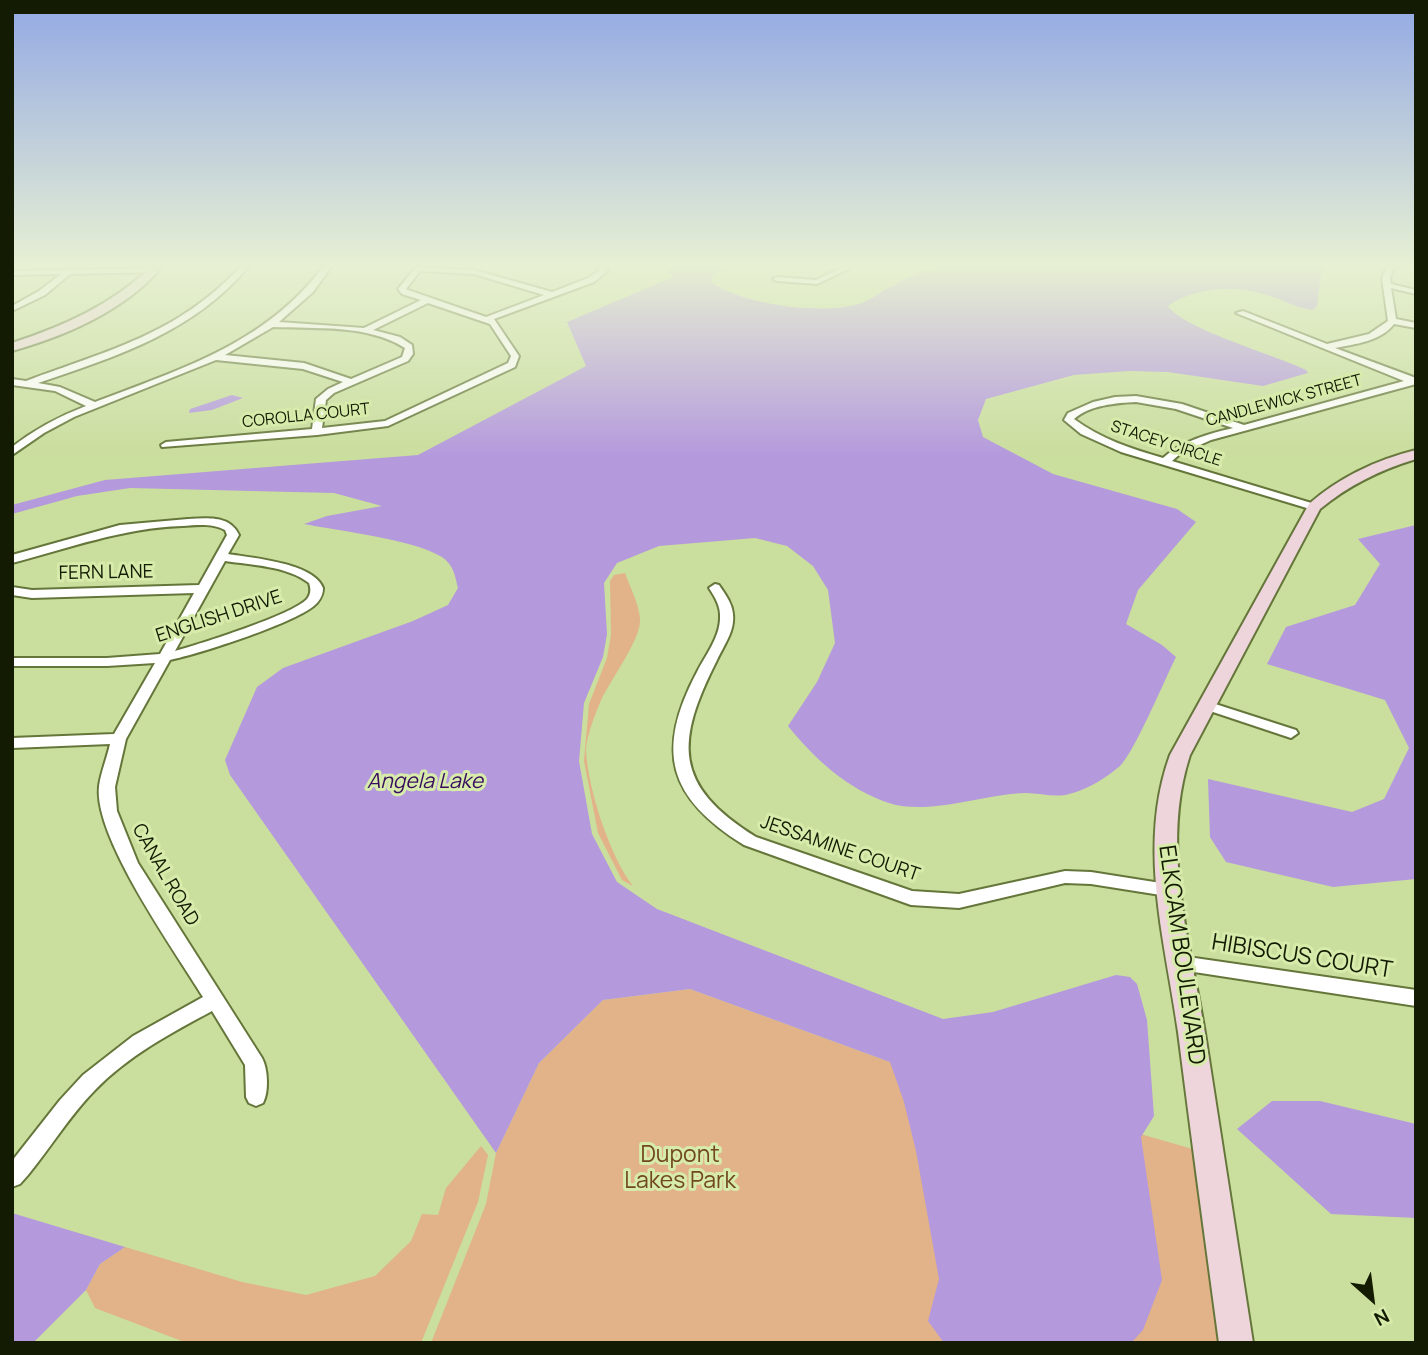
<!DOCTYPE html>
<style>
body{margin:0}
#map{position:relative;width:1428px;height:1355px;overflow:hidden;background:#cade9e;font-family:Manrope,sans-serif}
canvas{display:block}
.frame{position:absolute;inset:0;border:14px solid #141b03;pointer-events:none}
.north{position:absolute;left:1337px;top:1264px;width:70px;height:70px;-webkit-text-stroke:5px #d7ebab;paint-order:stroke;rotate:152deg;font-size:19px;font-weight:700;line-height:28px;text-align:center;color:#141b03}
.north::after{content:'';display:block;margin:auto;width:24px;height:32px;background:#141b03;clip-path:polygon(50% 0,100% 100%,50% 72%,0 100%)}
</style>
<div id="map">
<canvas width="1428" height="1355"></canvas>
<div class="frame"></div>
<div class="north">N</div>
</div>
<script>
const ctx = document.querySelector('canvas').getContext('2d');
ctx.lineJoin = 'round';
function fillPath(path, color) { ctx.fillStyle = color; ctx.fill(path, 'evenodd'); }
function trace(path, color, width, dash) { ctx.strokeStyle = color; ctx.lineWidth = width; ctx.lineCap = dash ? 'butt' : 'round'; ctx.setLineDash(dash || []); ctx.stroke(path); }
function drawText(font, color, halo, rows, align = 'center') {
  ctx.font = font + ' Manrope,sans-serif'; ctx.lineWidth = 6; ctx.setLineDash([]); ctx.textBaseline = 'middle'; ctx.strokeStyle = halo; ctx.fillStyle = color; for (const [text, x, y, turn = 0] of rows) {
    ctx.save(); ctx.translate(x, y); ctx.rotate((+turn || 0) * Math.PI / 180); ctx.textAlign = isNaN(turn) ? turn : align; if (halo) ctx.strokeText(text, 0, 0); ctx.fillText(text, 0, 0); ctx.restore();
  }
}
const green = new Path2D(`
 M625,573C630,587 639,604 640,619C642,639 607,684 599,705C594,717 586,738 586,751C588,789 610,857 633,886L622,880L598,833L584,761L589,704L607,658L611,635L610,581L614,575Z
 M690,989L890,1062L1196,1150L1219,1343H431L486,1204L496,1153L539,1063L603,1000Z
 M481,1146L488,1155L478,1202L421,1343H187L95,1308L86,1290L100,1264L125,1247L242,1282L306,1295L375,1276L411,1241L422,1214L438,1215L446,1188Z`);
const water = new Path2D(`
 M665,267H730L712,276L711,282C743,305 822,315 859,304C869,301 879,293 888,288C904,279 921,271 939,267H1322L1317,306L1313,310C1298,309 1284,300 1270,296C1238,285 1196,286 1168,306C1183,329 1276,355 1306,370L1308,373L1263,386L1168,372L1129,371L1074,375L986,399L978,420L983,437L1053,474L1177,509L1196,522L1138,590L1126,624L1162,645L1176,657C1165,679 1134,753 1120,766C1104,779 1089,789 1069,794C1056,798 1040,793 1026,793C984,794 929,816 889,803C847,789 815,759 788,726L817,682L835,643L828,590L813,566L787,546L755,538L659,546L617,563L604,583L607,634L603,657L584,703L579,761L592,834L617,882L657,909L943,1019L993,1012L1116,975L1130,977L1137,984L1147,1020L1154,1116L1141,1137L1162,1280L1143,1330L1131,1343H944L928,1321L939,1279L916,1151L904,1102L890,1062L690,989L603,1000L539,1063L496,1153L230,775L225,760L257,687L283,668L413,621L448,605L458,588C455,575 453,563 440,556C411,539 339,531 304,524L327,516L382,506L334,493L130,488L77,496L12,514V505L105,480L418,455L586,366L567,322L673,277Z
 M232,395L243,398L212,410L189,413L190,409Z
 M1416,525V879L1333,887L1226,862L1210,837L1208,779L1352,812L1384,799L1409,748L1385,700L1267,664L1286,627L1355,605L1380,564L1358,539Z
 M1272,1101H1320L1416,1124V1218L1331,1214L1237,1129Z
 M12,1213L125,1247L100,1264L86,1290L33,1343H12Z`);
const street = new Path2D(`
 M240,267H248C194,332 115,357 38,383L60,387L95,402C181,369 265,344 323,267H331L313,292L279,322L364,328L421,300L402,294L398,289L416,267L474,270L552,292L588,278L600,270L597,267H605L608,271L594,282L494,319L519,356L515,367L388,426L317,435L162,447L161,445L166,442L312,429L316,399L328,389L343,382L303,369L216,360L74,417L44,433L12,455V447C35,429 60,416 86,406L55,391L12,385V379L26,381C108,350 177,335 240,267ZM420,271L474,274L544,295L486,317L408,290L406,289ZM428,303L490,324L511,356L508,363L385,421L322,428L326,400L334,393L408,361L413,354L412,345L400,337L373,330ZM273,327C317,329 367,324 405,348L402,357L351,379L304,363L225,355Z
 M843,267H853L817,284L777,281L773,279L777,277L816,280Z
 M1387,267H1398L1393,269L1390,278L1391,284L1416,290V294L1391,288L1396,319L1416,323V328L1394,324C1381,341 1356,344 1335,348L1416,378V384L1211,440L1180,454L1172,461L1318,505V509H1310L1121,452L1081,434L1064,420L1068,413L1093,402L1115,397L1136,396L1182,404L1244,425L1404,381L1236,313L1243,311L1327,344L1369,334L1388,321L1382,278ZM1136,402L1176,409L1233,428C1208,434 1182,441 1163,458C1132,449 1101,439 1074,419C1090,405 1116,403 1136,402Z
 M154,268H157V272L70,274L45,295L12,311V306L39,291L61,274L12,275V271Z
 M188,519C207,518 230,515 239,535L228,554C253,558 314,563 323,588C323,594 321,598 317,603C300,622 198,654 170,660L126,739L115,787L117,811L138,863L262,1058C268,1069 269,1092 263,1103L256,1106L249,1103L246,1097L245,1065L212,1011C171,1033 128,1056 95,1090C70,1115 51,1147 28,1175L20,1184L12,1187V1161L60,1100L83,1075L133,1036L203,997C175,951 93,837 99,786C101,772 107,758 110,744L12,748V738L114,734L155,663L107,666H12V658H107L160,654L194,593L32,598L12,595V587L32,590L199,585L227,535L225,530C212,523 197,525 182,526C123,528 69,548 12,563V555L120,525ZM225,561C252,565 287,566 309,583C311,589 311,594 307,599C292,615 200,644 175,651Z
 M715,584L719,585C725,594 732,603 733,614C735,631 724,645 717,660C676,741 672,785 756,837L912,891L959,894L1065,871L1091,872L1167,884L1173,885L1176,890L1173,895L1167,896L1091,884L1065,883L959,908L911,905L744,845C668,798 655,751 697,672C705,656 720,637 720,618C721,607 715,597 709,588Z
 M1206,701L1296,730L1298,733L1291,738L1201,708L1199,705L1201,702Z
 M1181,956L1416,990V1006L1181,970L1174,968L1172,963L1174,958Z`);
const secondary = new Path2D(`
 M151,267H162C125,310 66,336 12,351V343C64,326 111,305 151,267Z
 M1416,450V459C1380,470 1349,485 1320,509L1190,755C1160,847 1190,940 1205,1033C1221,1136 1237,1239 1253,1343H1219C1205,1239 1191,1136 1178,1032C1165,940 1137,846 1170,755L1309,504C1340,477 1376,460 1416,450Z`);
const farStreetnames = [
 ["CANDLEWICK STREET",1284,401,-15],
 ["COROLLA COURT",306,416,-6],
 ["STACEY CIRCLE",1166,444,18]
];
const streetNames = [
 ["FERN LANE",106,573,-1],
 ["ENGLISH DRIVE",219,617,-18],
 ["JESSAMINE COURT",840,849,19],
 ["CANAL ROAD",165,875,60]
];
const waterNames = [
 ["Angela Lake",425,782]
];
const nearStreetnames = [
 ["ELKCAM BOULEVARD",1181,955,82],
 ["HIBISCUS COURT",1302,957,9]
];
const nearParknames = [
 ["Dupont",680,1156],
 ["Lakes Park",680,1182]
];
fillPath(green, '#e2b288');
fillPath(water, '#b499dd');
trace(street, '#65763a', 4);
trace(secondary, '#65763a', 4);
fillPath(street, '#fff');
fillPath(secondary, '#eed5dc');
const sky = ctx.createLinearGradient(0, 0, 0, 457);
sky.addColorStop(0, '#93a9e4');
sky.addColorStop(0.58, '#e7f0d3');
sky.addColorStop(1, '#e7f0d300');
ctx.fillStyle = sky;
ctx.fillRect(0, 0, 1428, 457);
drawText('16px', '#141b03', '#d7ebab', farStreetnames);
drawText('19px', '#141b03', '#d7ebab', streetNames);
drawText('italic 21px', '#380d5e', '#d7ebab', waterNames);
drawText('23px', '#141b03', '#d7ebab', nearStreetnames);
drawText('23px', '#714820', '#d7ebab', nearParknames);
</script>
